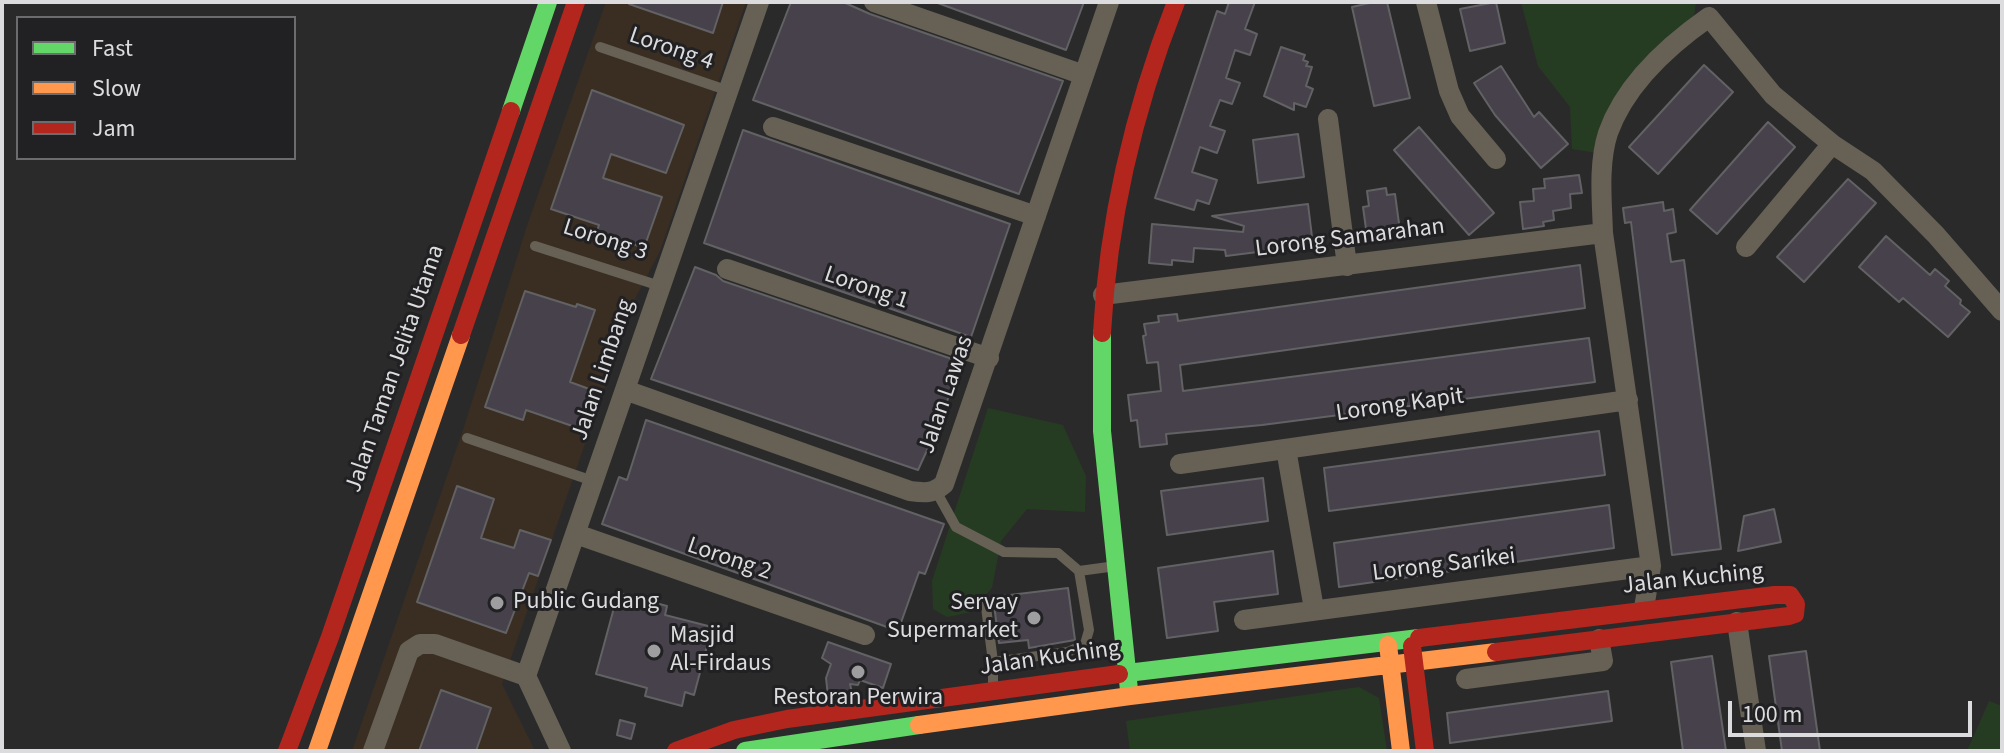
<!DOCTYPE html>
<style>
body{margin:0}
#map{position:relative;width:2004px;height:753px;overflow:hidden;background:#2b2a2b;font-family:"Source Sans 3",sans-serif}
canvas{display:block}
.frame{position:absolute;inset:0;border:4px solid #dcdbde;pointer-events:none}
.legend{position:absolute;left:16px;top:16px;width:280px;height:144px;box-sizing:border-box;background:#212023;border:2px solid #6c6b6e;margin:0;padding:10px 14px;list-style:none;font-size:24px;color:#dcdbde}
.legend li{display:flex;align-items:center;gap:16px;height:40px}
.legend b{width:40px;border:2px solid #6c6b6e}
.scale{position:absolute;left:1728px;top:701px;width:244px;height:36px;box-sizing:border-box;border:4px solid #dcdbde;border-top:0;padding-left:10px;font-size:24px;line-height:28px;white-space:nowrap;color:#dcdbde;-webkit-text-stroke:6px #212023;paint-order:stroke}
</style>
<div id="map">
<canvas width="2004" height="753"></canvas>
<div class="frame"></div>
<ul class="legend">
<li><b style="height:10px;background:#63d668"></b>Fast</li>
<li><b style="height:10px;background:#ff974d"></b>Slow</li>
<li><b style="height:10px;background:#b3261e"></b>Jam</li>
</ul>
<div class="scale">100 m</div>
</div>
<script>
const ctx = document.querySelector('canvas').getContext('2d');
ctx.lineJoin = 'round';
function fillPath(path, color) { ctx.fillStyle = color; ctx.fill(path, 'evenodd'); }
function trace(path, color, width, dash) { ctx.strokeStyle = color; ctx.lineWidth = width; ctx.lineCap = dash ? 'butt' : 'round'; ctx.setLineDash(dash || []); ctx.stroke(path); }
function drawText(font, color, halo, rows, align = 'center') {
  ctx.font = font + ' "Source Sans 3",sans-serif'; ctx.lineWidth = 6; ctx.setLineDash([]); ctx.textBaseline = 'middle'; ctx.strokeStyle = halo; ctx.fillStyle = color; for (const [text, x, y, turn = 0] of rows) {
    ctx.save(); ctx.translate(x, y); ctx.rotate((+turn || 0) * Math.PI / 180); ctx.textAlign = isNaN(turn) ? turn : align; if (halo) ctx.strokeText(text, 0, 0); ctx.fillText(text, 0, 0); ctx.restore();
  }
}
const industrial = new Path2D(`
 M606,2H746L660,251L635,299L502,684L535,751H352L464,427L527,226Z`);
const green = new Path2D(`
 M1521,2H1696L1694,16L1643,60L1605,116L1597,153L1572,149L1570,107L1538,66Z
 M988,408L1063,425L1086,476L1085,512L1027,509L1001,541L992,588L971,612L947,617L933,609L932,581Z
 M1359,687L1379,698L1387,751H1130L1126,721Z
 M1989,701L2002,706V751H1967Z`);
const building = new Path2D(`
 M629,2H723L713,33L629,4Z
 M791,2H843L870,14L1063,81L1019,194L753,100Z
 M935,2H1084L1066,50Z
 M1229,2H1255L1245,29L1257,34L1250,55L1235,50L1226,78L1240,83L1232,104L1220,100L1210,126L1225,131L1217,153L1200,147L1192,172L1217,180L1209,204L1197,200L1194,210L1155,198L1217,11L1225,14Z
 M1374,2H1387L1410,98L1374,106L1352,7Z
 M1496,2L1505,43L1470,51L1460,9Z
 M1281,47L1305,55L1303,60L1308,62L1306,66L1312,67L1306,86L1313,89L1306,107L1294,103V110L1264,96Z
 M1704,65L1733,92L1658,174L1629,147Z
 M1501,66L1534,117L1539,112L1568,144L1541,168L1495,115L1474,83Z
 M592,90L684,125L666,173L611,154L603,178L662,197L644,248L597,231L599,225L551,209Z
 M1768,122L1795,147L1717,234L1690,210Z
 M1419,127L1494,213L1469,235L1394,150Z
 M743,130L1010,224L971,337L704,243Z
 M1298,134L1304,177L1258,183L1253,140Z
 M1579,175L1582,193L1570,194L1571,208L1553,211L1554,220L1543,222L1544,226L1523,229L1520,202L1534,201L1533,189L1545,188L1544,179Z
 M1848,179L1876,203L1804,282L1777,257Z
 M1386,188L1387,195L1395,194L1400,231L1367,236L1363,207L1369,206L1367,191Z
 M1663,202L1664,211L1673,209L1676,232L1667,234L1671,262L1684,260L1721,549L1672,555L1631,222L1625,223L1623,208Z
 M1308,204L1313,245L1226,256L1225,250L1194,248L1193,262L1172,260V265L1149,263L1152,224L1243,232L1244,226L1212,216Z
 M1886,236L1930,275L1935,269L1949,281L1945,286L1961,300L1960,304L1970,312L1948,337L1903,298L1899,302L1859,267Z
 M1580,265L1585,308L1180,365L1183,391L1589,338L1595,382L1262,425L1166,434L1167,444L1140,447L1137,420L1131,421L1128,395L1161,391L1158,362L1147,363L1143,336L1146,335L1144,324L1159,322L1158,316L1177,314L1178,321Z
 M695,267L716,275L723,281L961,362L939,424L918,470L651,379Z
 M525,291L576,307L577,304L595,310L570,382L592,390L578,428L526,410L523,420L485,407Z
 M646,420L944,524L925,574L919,572L898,631L602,524L619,477L627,480Z
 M1599,431L1605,475L1329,511L1324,468Z
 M1263,478L1268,521L1167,535L1161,491Z
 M457,486L494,499L481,538L514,548L520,530L551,540L538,576L529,573L506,633L417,602Z
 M1609,505L1614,548L1339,587L1334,543Z
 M1774,509L1781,542L1738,551L1744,516Z
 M1273,551L1278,594L1214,602L1218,631L1167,638L1158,568Z
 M1068,588L1075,640L1029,648L1028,640L999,643L993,597Z
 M618,593L667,606L665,615L712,627L694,695L685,692L682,706L645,696L647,688L596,674Z
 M828,642L891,664L883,688L860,680L858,685L850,684L852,693L828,696L826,678L831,664L822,658Z
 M1806,651L1820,751H1782L1769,656Z
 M1712,656L1726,751H1683L1671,662Z
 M441,690L491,708L476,751H419Z
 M1608,691L1612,721L1450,743L1447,713Z
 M620,720L635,724L631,739L617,735Z`);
const lane = new Path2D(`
 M600,47L729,91
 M535,246L660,286
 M467,438L593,481
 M936,491L956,527L1004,552L1058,553L1079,571L1089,630L1085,644L1068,652L993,662V689
 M1079,571L1116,566
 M985,599L993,662`);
const street = new Path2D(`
 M874,2L1084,75
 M1426,2L1449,91L1460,116L1496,159
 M1328,119L1347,266
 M773,127L1036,216
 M1746,247L1832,144
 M727,269L989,358
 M1103,295L1603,233
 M625,390L910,491C924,493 933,494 944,484L1109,2
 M1286,449L1314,609
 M1180,464L1628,400
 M576,534L865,635
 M1644,608L1651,566L1603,233C1602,201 1598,164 1608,133C1625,85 1669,45 1709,17L1773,95L1832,144L1873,171L1936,235L2002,311
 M1244,620L1651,566
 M1737,622L1756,751
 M1466,679L1603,661L1599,639
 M373,751L409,651L420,644H435L526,676
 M561,751L526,676L759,2`);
const fast = new Path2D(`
 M511,111L548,2
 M1102,333V431L1129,690
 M1119,674L1419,638
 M745,751L919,725`);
const slow = new Path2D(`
 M1388,645L1401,751
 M919,725L1130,696L1496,652
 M317,751L461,335`);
const jam = new Path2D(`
 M1102,333C1108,218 1134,109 1176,2
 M461,335L576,2
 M1419,638L1775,595H1790L1796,604L1795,614L1789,616L1496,652
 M1412,646L1425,751
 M287,751L330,637L511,111
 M676,751L734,730L787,719L1119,674`);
const markers = [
 [497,603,8,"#9e9d9f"],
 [1034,618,8,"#9e9d9f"],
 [654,651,8,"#9e9d9f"],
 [858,672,8,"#9e9d9f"]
];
const streetNames = [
 ["Lorong 4",671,50,19],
 ["Lorong Samarahan",1350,239,-7],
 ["Lorong 3",605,241,18],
 ["Lorong 1",866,289,19],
 ["Jalan Taman Jelita Utama",396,369,-71],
 ["Jalan Limbang",604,370,-71],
 ["Jalan Lawas",947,395,-71],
 ["Lorong Kapit",1400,406,-8],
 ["Lorong 2",729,560,19],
 ["Lorong Sarikei",1444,566,-7],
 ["Jalan Kuching",1693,580,-6],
 ["Jalan Kuching",1050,659,-8]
];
const poiNames = [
 ["Public Gudang",513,603],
 ["Servay",1018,604,"right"],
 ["Supermarket",1018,632,"right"],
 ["Masjid",670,637],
 ["Al-Firdaus",670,665],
 ["Restoran Perwira",858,699,"center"]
];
fillPath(industrial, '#3a2e22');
fillPath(green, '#263c22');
fillPath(building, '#46414b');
trace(building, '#626163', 2);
trace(lane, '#666154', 10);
trace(street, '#666154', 20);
trace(fast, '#63d668', 18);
trace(slow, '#ff974d', 18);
trace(jam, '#b3261e', 18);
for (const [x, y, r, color] of markers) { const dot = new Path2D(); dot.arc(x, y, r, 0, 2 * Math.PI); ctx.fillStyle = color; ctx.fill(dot); trace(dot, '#212023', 3); }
drawText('24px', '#dcdbde', '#212023', streetNames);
drawText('24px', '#dcdbde', '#212023', poiNames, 'left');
</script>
